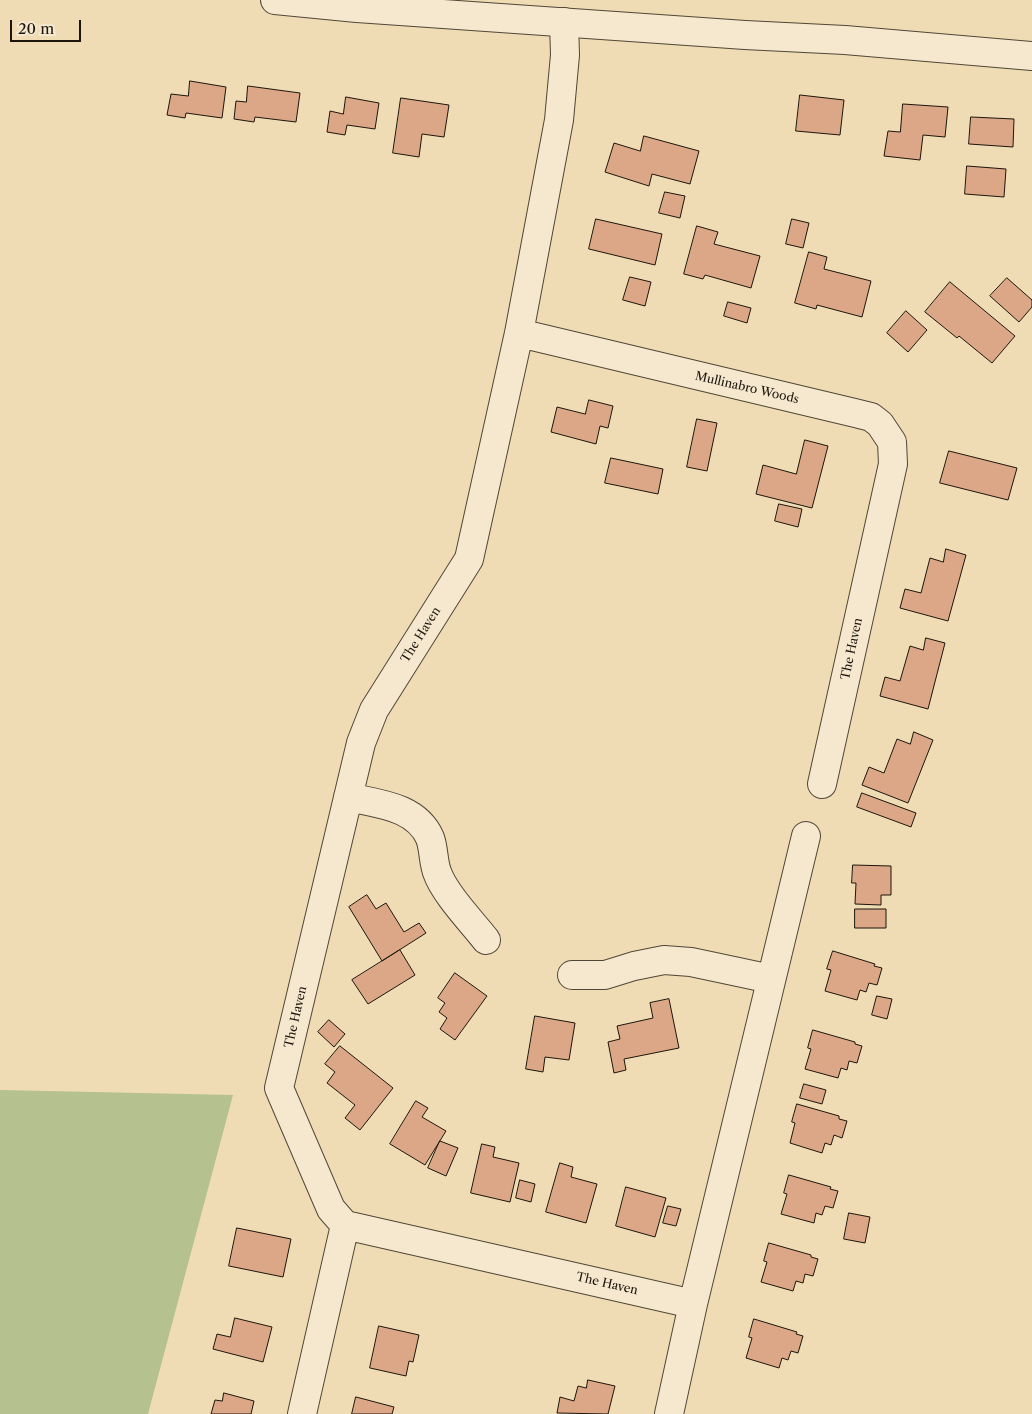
<!DOCTYPE html>
<style>
body{margin:0}
#map{position:relative;width:1032px;height:1414px;overflow:hidden;background:#efdcb5;font-family:"Libre Caslon Text",serif}
canvas{display:block}
.scale{position:absolute;left:10px;top:20px;width:71px;height:22px;box-sizing:border-box;border:2px solid #1c150c;border-top:0;padding-left:6px;font-size:15px;line-height:18px;white-space:nowrap;color:#1c150c;-webkit-text-stroke:4px #f5e8cf;paint-order:stroke}
</style>
<div id="map">
<canvas width="1032" height="1414"></canvas>
<div class="scale">20 m</div>
</div>
<script>
const ctx = document.querySelector('canvas').getContext('2d');
ctx.lineJoin = 'round';
function fillPath(path, color) { ctx.fillStyle = color; ctx.fill(path, 'evenodd'); }
function trace(path, color, width, dash) { ctx.strokeStyle = color; ctx.lineWidth = width; ctx.lineCap = dash ? 'butt' : 'round'; ctx.setLineDash(dash || []); ctx.stroke(path); }
function drawText(font, color, halo, rows, align = 'center') {
  ctx.font = font + ' "Libre Caslon Text",serif'; ctx.lineWidth = 4.5; ctx.setLineDash([]); ctx.textBaseline = 'middle'; ctx.strokeStyle = halo; ctx.fillStyle = color; for (const [text, x, y, turn = 0] of rows) {
    ctx.save(); ctx.translate(x, y); ctx.rotate((+turn || 0) * Math.PI / 180); ctx.textAlign = isNaN(turn) ? turn : align; if (halo) ctx.strokeText(text, 0, 0); ctx.fillText(text, 0, 0); ctx.restore();
  }
}
const green = new Path2D(`
 M0,1090L233,1095L148,1414H0Z`);
const building = new Path2D(`
 M190,81L226,87L222,118L186,113L185,118L167,115L171,94L188,96Z
 M248,86L300,93L296,122L255,117L254,122L234,119L236,101L246,102Z
 M800,95L844,100L840,135L796,131Z
 M346,97L379,103L375,129L347,125L345,135L327,132L330,111L343,114Z
 M401,98L449,105L444,137L422,134L419,157L393,153Z
 M903,104L948,107L945,137L923,135L920,160L884,156L888,131L900,132Z
 M971,117L1014,119L1013,147L969,144Z
 M644,136L699,151L690,184L652,174L649,186L605,172L614,143L640,151Z
 M967,166L1006,169L1004,197L965,194Z
 M665,192L685,196L680,218L659,213Z
 M596,219L662,234L655,265L589,249Z
 M792,219L809,223L803,248L786,244Z
 M697,226L718,232L714,244L760,256L751,288L705,275L703,279L684,274Z
 M809,252L827,257L824,269L871,281L862,317L817,305L816,309L795,303Z
 M630,277L651,282L645,306L623,300Z
 M1007,278L1032,300V307L1019,322L990,296Z
 M950,282L1015,336L992,363L959,336L957,338L925,312Z
 M728,302L751,308L747,323L724,316Z
 M906,311L927,330L908,352L887,333Z
 M589,400L613,406L608,428L600,426L596,444L551,432L557,407L585,414Z
 M697,419L717,423L707,471L687,467Z
 M805,440L828,446L812,508L756,494L763,465L796,474Z
 M949,451L1017,468L1008,500L940,483Z
 M611,458L663,469L658,494L605,483Z
 M779,504L802,509L798,527L775,521Z
 M946,549L966,555L948,621L900,608L905,589L921,593L930,558L943,562Z
 M926,638L945,643L928,709L880,696L885,677L900,681L910,646L923,650Z
 M914,732L933,740L908,803L862,785L869,767L884,773L897,739L910,744Z
 M862,793L916,813L911,827L857,807Z
 M853,865L891,866V895H881V905L855,904L856,883H852Z
 M367,895L376,909L386,903L404,932L419,923L426,933L382,961L349,907Z
 M855,909H886V928H855Z
 M400,950L415,975L368,1004L352,980Z
 M833,951L875,964L874,966L882,968L877,985L869,983L866,992L860,990L857,1000L825,991L831,970L827,969Z
 M455,973L487,996L455,1040L440,1029L447,1018L439,1012L445,1003L438,998Z
 M877,996L892,999L887,1019L872,1015Z
 M669,999L679,1048L624,1059L626,1070L614,1073L608,1042L620,1039L617,1026L653,1018L650,1003Z
 M535,1016L575,1023L569,1060L545,1057L543,1072L526,1069Z
 M329,1020L345,1034L334,1047L318,1032Z
 M813,1030L855,1042V1044L862,1046L857,1063L849,1061L847,1070L841,1068L838,1078L805,1069L811,1049L808,1048Z
 M340,1046L393,1088L360,1130L345,1118L355,1105L327,1083L335,1072L325,1064Z
 M804,1084L826,1090L822,1104L800,1098Z
 M416,1101L428,1108L422,1117L446,1131L425,1165L390,1144Z
 M797,1104L839,1116V1119L847,1121L842,1138L834,1135L831,1145L825,1143L822,1153L790,1143L795,1123L792,1122Z
 M440,1141L458,1148L446,1176L428,1168Z
 M482,1144L495,1147L493,1157L519,1163L510,1202L471,1193Z
 M560,1163L573,1167L571,1177L597,1184L586,1223L546,1212Z
 M789,1175L831,1187L830,1189L838,1191L833,1208L825,1206L822,1215L816,1213L814,1223L781,1214L787,1194L784,1193Z
 M520,1180L535,1184L531,1202L516,1198Z
 M626,1187L666,1198L655,1237L616,1226Z
 M668,1206L681,1209L676,1226L663,1223Z
 M849,1213L870,1217L865,1243L844,1239Z
 M237,1228L291,1239L283,1277L229,1266Z
 M769,1243L811,1255V1257L818,1259L813,1276L805,1274L803,1283L796,1281L793,1291L761,1282L767,1262L764,1261Z
 M235,1318L272,1327L263,1362L213,1349L217,1334L230,1337Z
 M754,1319L797,1332L796,1334L803,1336L798,1353L791,1351L788,1360L782,1358L779,1368L746,1358L752,1338L749,1337Z
 M379,1326L419,1335L413,1362L409,1361L406,1376L370,1368Z
 M588,1380L615,1386L608,1414L557,1413L560,1397L574,1401L578,1386L586,1388Z
 M224,1393L254,1401L251,1414H211L215,1400L222,1401Z
 M356,1397L394,1407L392,1414H352Z`);
const minor = new Path2D(`
 M564,22L565,55L559,120L519,333L469,559L374,710L361,743L279,1088L331,1209L345,1225L693,1304
 M519,333L855,413L871,417L880,424L892,442L893,464L822,784
 M348,797C378,804 416,806 430,838C434,849 433,861 437,872C444,893 472,922 486,940
 M572,975H605L634,966L664,960L691,962L771,979
 M302,1414L345,1225
 M669,1414L693,1304L806,836`);
const tertiary = new Path2D(`
 M275,0L357,8L745,35L845,40L1032,56`);
const streetNames = [
 ["Mullinabro Woods",747,388,13],
 ["The Haven",421,635,-58],
 ["The Haven",852,649,-78],
 ["The Haven",296,1017,-77],
 ["The Haven",607,1284,13]
];
fillPath(green, '#b6c190');
fillPath(building, '#dba786');
trace(building, '#1c150c', 1);
trace(minor, '#514736', 30);
trace(tertiary, '#514736', 30);
trace(minor, '#f5e8cf', 28);
trace(tertiary, '#f5e8cf', 28);
drawText('12px', '#1c150c', '#f5e8cf', streetNames);
</script>
